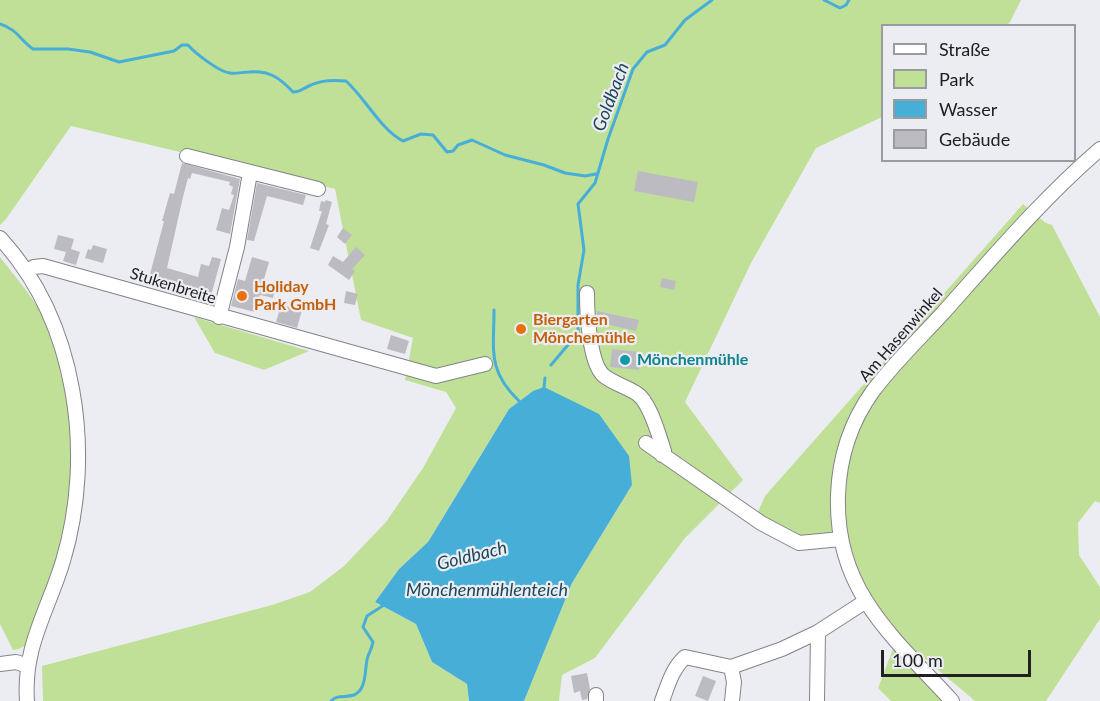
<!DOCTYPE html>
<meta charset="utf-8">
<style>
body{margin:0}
#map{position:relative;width:1100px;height:701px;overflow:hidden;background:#ecedf3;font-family:Lato,sans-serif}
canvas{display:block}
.legend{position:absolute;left:881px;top:24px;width:195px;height:138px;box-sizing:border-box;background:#ecedf3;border:2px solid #9a9b9f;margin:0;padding:8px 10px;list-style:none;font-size:18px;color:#202022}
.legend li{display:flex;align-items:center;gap:12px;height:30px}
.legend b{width:30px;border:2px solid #9a9b9f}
.scale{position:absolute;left:881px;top:650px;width:150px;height:27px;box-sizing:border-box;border:3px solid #202022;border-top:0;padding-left:8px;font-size:18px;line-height:21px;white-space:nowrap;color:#202022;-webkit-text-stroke:4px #ecedf3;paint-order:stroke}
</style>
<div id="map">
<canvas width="1100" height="701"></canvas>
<ul class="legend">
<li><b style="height:8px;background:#fff"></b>Straße</li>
<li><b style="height:16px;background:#c1e097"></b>Park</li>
<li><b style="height:16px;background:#46aed7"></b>Wasser</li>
<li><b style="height:16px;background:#bcbbc1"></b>Gebäude</li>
</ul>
<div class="scale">100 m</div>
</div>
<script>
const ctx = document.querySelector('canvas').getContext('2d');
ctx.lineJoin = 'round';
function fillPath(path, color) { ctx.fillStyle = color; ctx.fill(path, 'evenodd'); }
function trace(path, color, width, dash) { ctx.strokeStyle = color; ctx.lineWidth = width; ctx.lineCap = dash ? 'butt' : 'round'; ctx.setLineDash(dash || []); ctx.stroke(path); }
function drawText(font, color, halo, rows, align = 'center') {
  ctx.font = font + ' Lato,sans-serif'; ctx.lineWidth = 4.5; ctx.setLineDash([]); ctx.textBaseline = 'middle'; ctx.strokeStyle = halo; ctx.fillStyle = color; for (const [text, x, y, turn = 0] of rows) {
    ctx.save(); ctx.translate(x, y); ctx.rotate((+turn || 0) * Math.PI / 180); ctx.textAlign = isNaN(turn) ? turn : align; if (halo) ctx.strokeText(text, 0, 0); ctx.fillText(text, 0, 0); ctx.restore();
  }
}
const green = new Path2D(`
 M0,0H1021L1010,22L1007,25L882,26V117L816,148L751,263L685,402L743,480L685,538L595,658L562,675L559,701H524L572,583L632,485L533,391L509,409L428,542L399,569L375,602L416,624L432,662L467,684L469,701H43L42,666L272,605L310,592L344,566L386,522L423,468L456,408L446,392L405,380L413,338L361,320L335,189L71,126L6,219L0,225Z
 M1023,204L1046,223L1052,225L1100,317V503L1095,501L1078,523L1079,555L1100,587V619L1046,701H975C934,665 881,629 859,577C853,562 850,547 845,532L800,538L757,514L765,496Z
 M0,257C14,275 29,293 41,312C79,377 78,474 62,545C54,577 39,612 28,644L19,649L13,650L0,624Z
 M194,317L309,351L264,370L215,353Z
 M893,649L942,701H891L878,688Z`);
const water = new Path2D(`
 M544,387L599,414L629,456L632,485L572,583L524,701H469L467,684L432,662L416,624L375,602L399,569L428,542L509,409L533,391Z`);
const stream = new Path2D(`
 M824,0L840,8L846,5L849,0
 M0,24C18,30 19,39 33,49H68L90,52L119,62L174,51L182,45H188C195,53 219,72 230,73C236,74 243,72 249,72C269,70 280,78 293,92C302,92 303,88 311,85C321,80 335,80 346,81C365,98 381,130 403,141L421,134L433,135L447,152L453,151L458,145L472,140L505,155L544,165L565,173L585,176L596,174
 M494,310C494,351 487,370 519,401
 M551,365L578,333V285L584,250L578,204L595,183L608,139L633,69L647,52L665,45L685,20L712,0
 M544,388L545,378
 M331,701C338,694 345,698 354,695C368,689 364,667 368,656C370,651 372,648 373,642L363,627L367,616L384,605`);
const building = new Path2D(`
 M182,163L240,179L230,234L216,230L222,208L229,210L234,195L231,194L233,187L229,185L230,182L192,173L190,179L188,178L183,197L167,268L198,277L201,264L209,266L212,257L221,259L209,303L167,287L148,282L164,221H162L170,193L174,194Z
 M638,171L698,182L694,202L634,191Z
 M257,183L306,195L303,205L267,196L254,241L247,240Z
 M326,200L332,202L326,224L329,225L319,251L310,248L322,211H319L321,201L325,202Z
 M343,228L352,235L345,244L337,237Z
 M58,235L74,239L71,249L80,252L76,265L63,261L66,252L54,249Z
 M93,245L107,249L103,263L85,258L88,249L91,250Z
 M356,247L365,255L352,269L355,271L349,280L328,265L333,256L343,262Z
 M252,257L269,262L262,286L275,289L273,298L260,295L255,312L231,306L238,279L245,281Z
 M662,278L676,281L674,290L660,287Z
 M346,291L358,294L355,305L344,303Z
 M281,305L302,310L297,328L276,322Z
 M597,311L639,320L636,331L597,322Z
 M391,335L409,341L405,354L387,349Z
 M612,349L640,352L639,370L610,367Z
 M587,673L590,689L587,699L582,700L580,691L574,693L571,676Z
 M703,676L716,681L708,701L695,696Z`);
const minor = new Path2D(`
 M187,156L318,189
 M0,238C77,322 95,454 63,561C48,611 23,646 27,701
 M26,271L34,267L43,266L436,376L485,364
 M587,293C587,312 589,361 603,375C609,381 628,388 636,393C650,401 659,436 664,451L662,455
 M219,317L237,247L250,173
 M646,443L761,523L799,543L841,539
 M0,664L16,662L28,666
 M731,667L734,682L732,701
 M596,701V695
 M662,701C668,685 672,669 685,657L731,667L782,649L818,632L866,601
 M817,701L818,632
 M952,701C924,670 888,637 866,601C826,538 829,452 873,391C894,363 919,339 943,313C993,257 1043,198 1100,149`);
const markers = [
 [242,296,6,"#e8710a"],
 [521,329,6,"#e8710a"],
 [625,360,6,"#0f9aa8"]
];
const streetNames = [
 ["Stukenbreite",173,286,17],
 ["Am Hasenwinkel",901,335,-49]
];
const foodNames = [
 ["Holiday",254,287],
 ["Park GmbH",254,305],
 ["Biergarten",533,320],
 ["Mönchemühle",533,338]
];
const cultureNames = [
 ["Mönchenmühle",637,360]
];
const waterNames = [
 ["Goldbach",611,97,-69],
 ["Goldbach",472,556,-14],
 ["Mönchenmühlenteich",487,590]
];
fillPath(green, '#c1e097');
fillPath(water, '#46aed7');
trace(stream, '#46aed7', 3);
fillPath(building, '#bcbbc1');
trace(minor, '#838489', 16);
trace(minor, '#fff', 14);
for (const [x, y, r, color] of markers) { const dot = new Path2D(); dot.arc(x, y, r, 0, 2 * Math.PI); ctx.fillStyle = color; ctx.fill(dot); trace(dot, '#ecedf3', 2); }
drawText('16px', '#202022', '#ecedf3', streetNames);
drawText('bold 16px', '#c56008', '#ecedf3', foodNames, 'left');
drawText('bold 16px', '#0d838f', '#ecedf3', cultureNames, 'left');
drawText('italic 18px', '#1b4759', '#ecedf3', waterNames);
</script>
